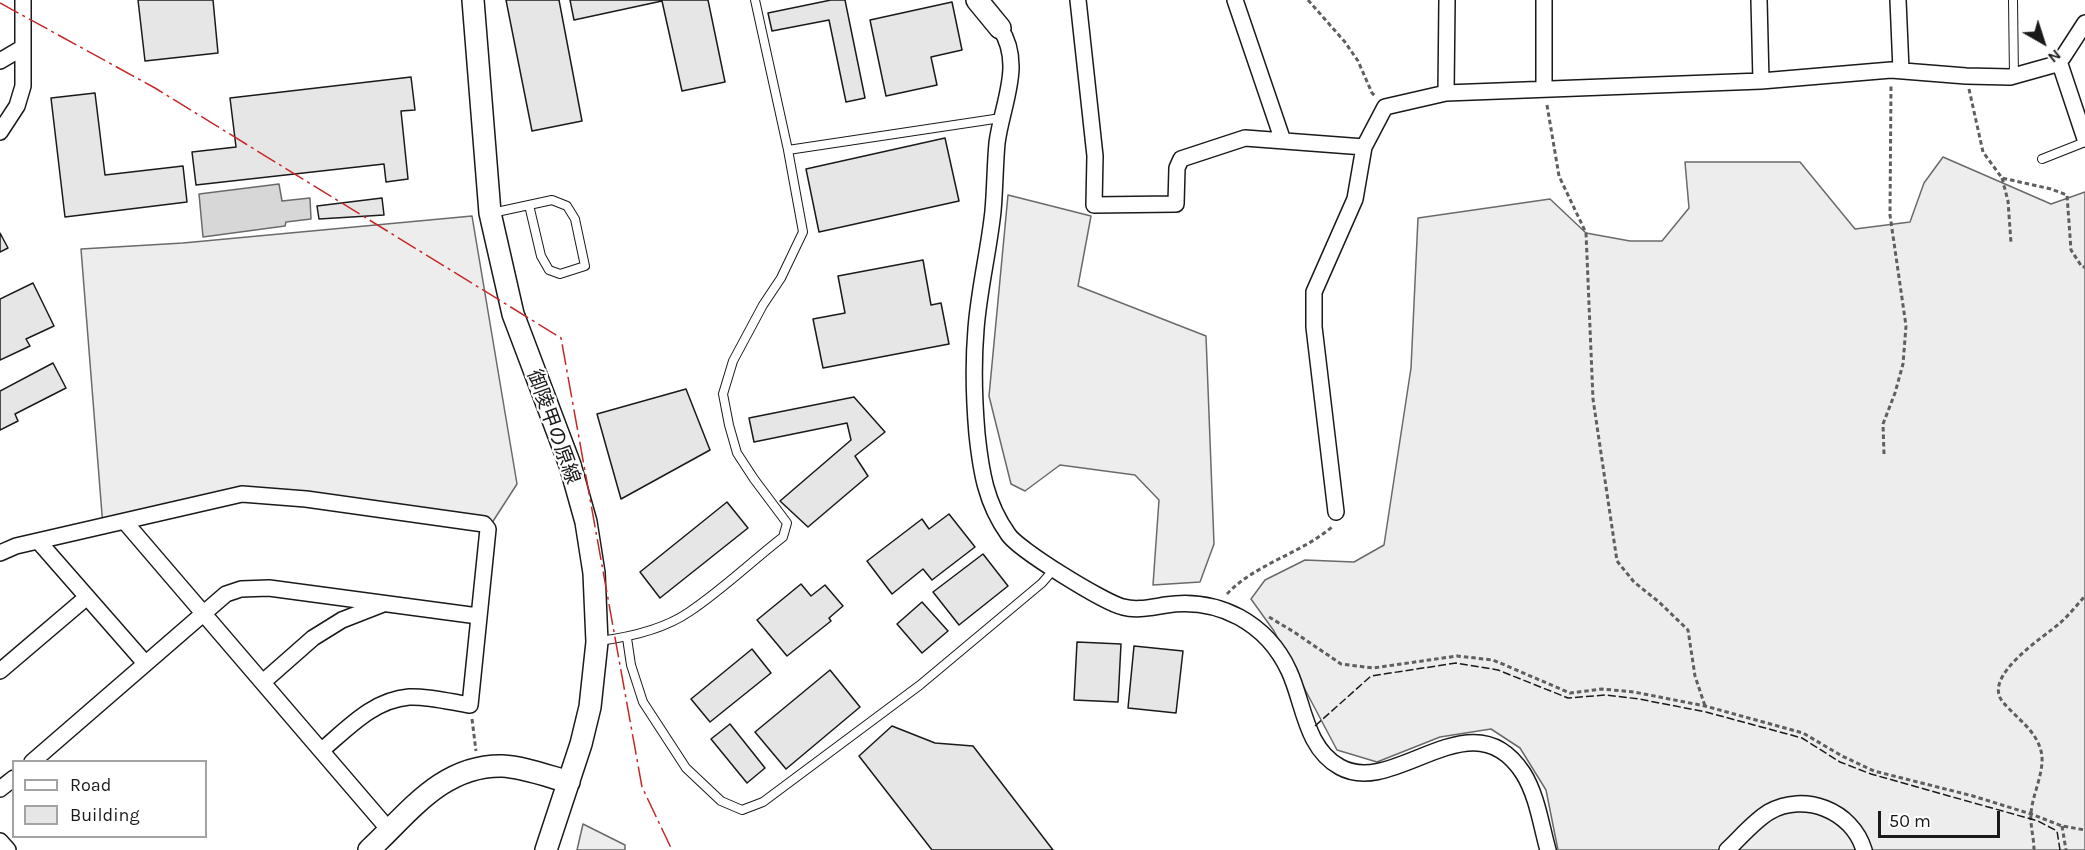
<!DOCTYPE html>
<meta charset="utf-8">
<style>
body{margin:0}
#map{position:relative;width:2085px;height:850px;overflow:hidden;background:#fff;font-family:Karla,sans-serif}
canvas{display:block}
.legend{position:absolute;left:12px;top:760px;width:195px;height:78px;box-sizing:border-box;background:#fff;border:2px solid #a3a3a3;margin:0;padding:8px 10px;list-style:none;font-size:18px;color:#1a1a1a}
.legend li{display:flex;align-items:center;gap:12px;height:30px}
.legend b{width:30px;border:2px solid #a3a3a3}
.north{position:absolute;left:2013px;top:12px;width:60px;height:60px;-webkit-text-stroke:4px #fff;paint-order:stroke;rotate:141deg;font-size:16px;font-weight:700;line-height:24px;text-align:center;color:#1a1a1a}
.north::after{content:'';display:block;margin:auto;width:21px;height:27px;background:#1a1a1a;clip-path:polygon(50% 0,100% 100%,50% 72%,0 100%)}
.scale{position:absolute;left:1878px;top:811px;width:122px;height:27px;box-sizing:border-box;border:3px solid #1a1a1a;border-top:0;padding-left:8px;font-size:18px;line-height:21px;white-space:nowrap;color:#1a1a1a;-webkit-text-stroke:4px #fff;paint-order:stroke}
</style>
<div id="map">
<canvas width="2085" height="850"></canvas>
<ul class="legend">
<li><b style="height:8px;background:#fff"></b>Road</li>
<li><b style="height:16px;background:#e6e6e6"></b>Building</li>
</ul>
<div class="north">N</div>
<div class="scale">50 m</div>
</div>
<script>
const ctx = document.querySelector('canvas').getContext('2d');
ctx.lineJoin = 'round';
function fillPath(path, color) { ctx.fillStyle = color; ctx.fill(path, 'evenodd'); }
function trace(path, color, width, dash) { ctx.strokeStyle = color; ctx.lineWidth = width; ctx.lineCap = dash ? 'butt' : 'round'; ctx.setLineDash(dash || []); ctx.stroke(path); }
function drawText(font, color, halo, rows, align = 'center') {
  ctx.font = font + ' Karla,"Noto Sans JP",sans-serif'; ctx.lineWidth = 4.5; ctx.setLineDash([]); ctx.textBaseline = 'middle'; ctx.strokeStyle = halo; ctx.fillStyle = color; for (const [text, x, y, turn = 0] of rows) {
    ctx.save(); ctx.translate(x, y); ctx.rotate((+turn || 0) * Math.PI / 180); ctx.textAlign = isNaN(turn) ? turn : align; if (halo) ctx.strokeText(text, 0, 0); ctx.fillText(text, 0, 0); ctx.restore();
  }
}
const built = new Path2D(`
 M1943,157L2051,204L2085,192V850H1558L1546,790L1520,748L1491,729L1440,737L1377,762L1337,750L1274,631L1251,599L1265,580L1305,560L1354,562L1384,545L1411,368L1418,218L1550,199L1586,233L1630,241H1662L1689,208L1685,162H1800L1855,229L1910,222L1924,183Z
 M1008,195L1091,216L1078,286L1206,336L1214,544L1200,582L1153,585L1159,500L1135,475L1060,465L1025,491L1011,484L989,396Z
 M472,216L517,484L488,529L242,494L103,527L81,249L183,243Z
 M583,824L625,845V850H577Z`);
const water = new Path2D(`
 M279,184L282,201L310,198L311,219L286,222L285,226L203,237L199,194Z`);
const building = new Path2D(`
 M138,0H213L218,53L145,61Z
 M506,0H559L582,121L532,131Z
 M570,0H708L725,82L682,91L662,1L574,20Z
 M831,0H845L865,98L846,102L829,20L772,31L768,13Z
 M952,2L962,50L931,57L937,85L886,96L870,20Z
 M411,77L415,110L401,111L408,179L386,182L384,164L196,185L192,152L236,147L230,98Z
 M95,93L105,175L183,166L187,202L65,217L51,98Z
 M945,138L959,201L819,232L806,169Z
 M382,198L384,215L319,219L317,206Z
 M0,233L8,248L0,252Z
 M923,260L931,305L941,303L949,344L823,368L813,319L845,313L838,276Z
 M33,283L54,326L26,339L30,346L0,360V299Z
 M53,363L66,388L15,414L18,421L0,430V391Z
 M686,389L710,450L621,499L597,414Z
 M854,397L885,432L855,456L868,476L808,527L780,501L851,440L847,423L754,442L749,418Z
 M727,502L748,528L660,598L640,572Z
 M949,514L975,547L932,580L923,569L892,594L867,561L922,519L929,529Z
 M983,554L1008,586L959,625L933,592Z
 M801,584L811,596L825,585L843,606L829,618L831,621L787,656L757,620Z
 M922,602L948,631L922,653L897,624Z
 M1077,642L1121,644L1118,702L1074,700Z
 M1134,646L1183,651L1176,713L1128,708Z
 M752,649L771,673L710,722L691,699Z
 M830,670L860,707L786,769L755,732Z
 M730,724L765,768L747,783L711,739Z
 M892,726L935,743L973,746L1053,850H932L859,756Z`);
const path = new Path2D(`
 M1308,0L1345,42L1358,61L1372,93L1376,97
 M1969,89L1983,152L2002,178L2051,189L2067,195L2071,250L2082,267H2085
 M1547,105L1559,176L1586,233L1593,399L1617,561L1634,582L1659,602L1688,630L1695,676L1705,706
 M2002,178L2008,201L2011,243
 M1884,454L1883,424L1895,393L1903,364L1906,326L1890,215L1891,86
 M1227,594C1255,564 1300,554 1332,527
 M1269,617L1294,632L1341,664L1373,668L1457,656L1493,660L1570,693L1602,689L1634,692L1705,706L1803,733L1842,756L1874,771L1973,796L2031,814L2062,826L2085,830
 M472,719L476,751
 M2062,826L2066,850
 M2034,850C2034,838 2030,825 2031,814C2032,794 2046,770 2041,751C2036,730 2015,717 2002,701C1983,675 2044,637 2060,623C2069,615 2077,605 2085,596`);
const lane = new Path2D(`
 M2013,0L2014,77
 M788,150L1001,118
 M2042,159L2085,142
 M492,213L552,200L567,206L575,219L585,266L560,274L549,270L541,256L529,205
 M627,638L631,665L643,702L686,768L721,801L742,810L763,802L920,685L1042,583L1054,569
 M599,641C630,637 663,630 689,612C722,590 752,561 783,537L787,523L754,479L737,453L729,425L723,394L733,361L763,305L781,278L803,232L788,150L755,0`);
const street = new Path2D(`
 M1078,0L1095,156L1094,205L1176,204L1177,168L1181,159L1245,138L1364,147L1385,107L1446,93L1761,81L1891,70L1966,76L2010,77L2053,65L2063,57L2085,23
 M1235,0L1283,141
 M1544,0V88
 M1759,0L1761,81
 M1898,0L1901,70
 M1000,28C1024,64 1002,104 997,143C995,165 995,188 993,211C989,250 979,289 976,329C973,364 974,399 977,434C981,472 986,503 1008,534C1017,549 1105,603 1123,607C1137,611 1152,607 1166,605C1192,601 1216,605 1239,617C1261,629 1278,647 1289,671C1304,703 1305,748 1340,767C1395,798 1472,694 1523,773C1537,795 1541,825 1548,850
 M0,61L22,48
 M2059,61L2085,139
 M1446,93L1447,0
 M0,132L17,106L23,86V0
 M1336,512L1314,327V292L1355,199L1364,147
 M125,522L390,831
 M39,542L145,663
 M0,553L16,546L242,494L306,499L484,524L488,529L470,705C451,702 428,696 409,697C373,700 348,728 322,750
 M0,671L87,597
 M263,682L313,638L342,620L383,604
 M32,762L226,594L241,589L269,588L478,616
 M0,789L14,778
 M0,841L8,850
 M1727,850C1740,838 1754,821 1769,812C1804,792 1852,810 1864,850`);
const secondary = new Path2D(`
 M473,0L490,213L513,314L570,465L586,522L594,573L597,642L590,707L581,744L546,850
 M977,0L1000,28
 M369,850C409,813 442,765 502,766C524,767 547,776 569,782`);
const fence = new Path2D(`
 M1315,726L1371,676L1456,663L1498,670L1568,698L1606,695L1639,699L1706,712L1802,738L1840,762L1871,774L2038,821L2057,831L2060,850`);
const power = new Path2D(`
 M0,3L155,88L561,338L642,787L672,850`);
const streetNames = [
 ["御陵甲の原線",553,427,70]
];
fillPath(built, '#ededed');
trace(built, '#6a6a6a', 1.5);
fillPath(water, '#d7d7d7');
trace(water, '#6a6a6a', 1.5);
fillPath(building, '#e6e6e6');
trace(building, '#1a1a1a', 1.5);
trace(lane, '#1a1a1a', 10);
trace(street, '#1a1a1a', 18);
trace(secondary, '#1a1a1a', 24);
trace(path, '#5f5f5f', 3, [4.5, 3]);
trace(lane, '#fff', 8);
trace(street, '#fff', 15);
trace(secondary, '#fff', 21);
trace(fence, '#1a1a1a', 1.5, [8, 3]);
trace(power, '#c62828', 1.5, [21, 4.5, 3, 4.5]);
drawText('20px', '#1a1a1a', '#fff', streetNames);
</script>
